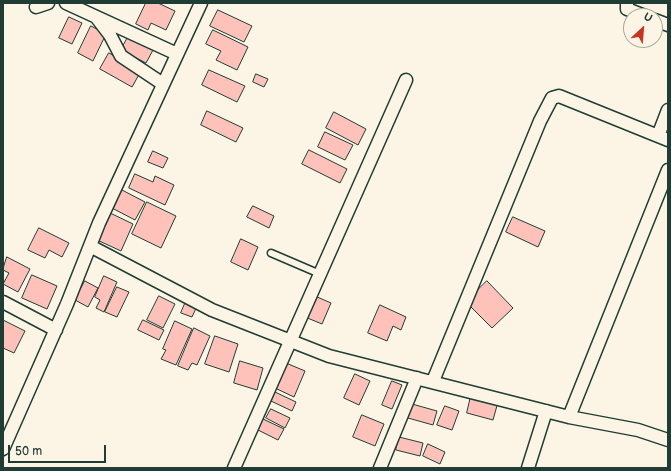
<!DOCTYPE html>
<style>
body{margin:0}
#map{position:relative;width:671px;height:471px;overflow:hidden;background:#fcf5e5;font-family:"Balsamiq Sans",sans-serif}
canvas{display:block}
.frame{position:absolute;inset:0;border:4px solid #1f3d34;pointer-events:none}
.north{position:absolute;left:623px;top:8px;width:40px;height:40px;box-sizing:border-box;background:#fcf5e5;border:1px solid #a4ab9e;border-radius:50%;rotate:26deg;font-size:11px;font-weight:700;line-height:16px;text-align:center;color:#1f3d34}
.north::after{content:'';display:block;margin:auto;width:14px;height:18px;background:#c8321e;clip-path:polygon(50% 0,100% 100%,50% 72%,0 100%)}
.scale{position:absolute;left:8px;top:445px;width:98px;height:18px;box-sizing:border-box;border:2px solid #1f3d34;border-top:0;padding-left:5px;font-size:12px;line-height:14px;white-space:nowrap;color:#1f3d34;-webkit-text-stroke:3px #fcf5e5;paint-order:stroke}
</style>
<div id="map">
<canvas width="671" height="471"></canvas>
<div class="frame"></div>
<div class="north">U</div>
<div class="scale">50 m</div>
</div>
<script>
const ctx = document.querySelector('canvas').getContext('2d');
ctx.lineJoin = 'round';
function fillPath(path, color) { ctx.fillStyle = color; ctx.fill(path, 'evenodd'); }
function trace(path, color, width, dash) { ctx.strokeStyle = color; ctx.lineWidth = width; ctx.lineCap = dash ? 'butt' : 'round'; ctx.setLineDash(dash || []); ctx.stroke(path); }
const building = new Path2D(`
 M146,3H158L175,11L166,30L151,23L148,30L136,24Z
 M218,10L252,26L244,42L210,26Z
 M69,17L82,23L72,44L59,38Z
 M91,26L106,34L93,61L78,53Z
 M213,30L248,47L237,70L216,60L221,51L206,44Z
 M128,37L153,50L146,63L121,50Z
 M109,53L141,71L132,87L100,69Z
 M209,70L245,86L237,102L202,85Z
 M256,74L268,79L264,87L253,82Z
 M207,111L243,128L236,142L201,125Z
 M334,112L366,129L358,145L326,128Z
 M325,132L353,145L345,160L318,147Z
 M309,150L347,169L340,183L302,164Z
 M153,151L168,158L163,168L148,162Z
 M135,174L153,182L155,176L174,185L165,205L129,188Z
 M122,190L145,202L135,220L112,208Z
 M147,202L176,216L161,248L132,234Z
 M253,206L274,216L269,228L247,217Z
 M108,212L133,224L121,251L95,239Z
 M513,217L545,231L538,247L506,232Z
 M39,228L69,243L62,257L49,250L45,258L28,250Z
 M241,239L258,247L248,270L231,262Z
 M7,257L30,269L18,292L3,284L9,273L3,270Z
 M32,275L57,286L47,309L22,298Z
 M104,276L117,282L104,312L96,308L100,300L95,297Z
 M85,281L98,288L88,307L75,300Z
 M487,281L513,308L492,328L466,302Z
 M117,287L129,292L117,317L105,312Z
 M159,296L175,304L163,328L147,320Z
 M315,296L331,303L322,324L305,317Z
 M187,299L198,304L192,317L181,313Z
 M380,305L406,317L401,330L393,326L387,341L368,333Z
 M3,320L25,331L14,353L3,348Z
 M143,320L164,330L159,340L138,330Z
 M175,321L192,329L176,365L161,359L166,350L163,349Z
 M194,328L210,336L197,365L192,363L188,370L178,366Z
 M215,336L238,344L229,372L205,364Z
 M240,361L263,368L257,390L234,383Z
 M286,363L305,371L294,397L275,388Z
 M355,374L370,381L359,405L344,398Z
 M392,381L402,385L392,409L382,405Z
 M275,392L296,402L292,411L271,401Z
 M471,396L498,402L493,420L467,413Z
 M412,404L437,411L433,425L408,418Z
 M445,406L459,411L452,430L437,425Z
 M271,409L290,418L285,428L266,418Z
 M362,415L384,424L375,446L353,437Z
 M263,419L284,429L278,440L258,430Z
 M399,437L423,443L420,456L396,450Z
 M428,444L445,452L440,464L423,456Z`);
const service = new Path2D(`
 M271,253L320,274`);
const minor = new Path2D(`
 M66,3L177,54
 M627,3V9L645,16
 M36,7L48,3
 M97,18L110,35L121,56L163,84
 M655,20L668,25
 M658,136L668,110
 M90,246L212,310L329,356L569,417L638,430L668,440
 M3,302L56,330
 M433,381L540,121L552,98L559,96L668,140
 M569,417L668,170
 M3,449L67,304L99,223L201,3
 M234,468L406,80
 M380,468L417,378
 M528,468L546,411`);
fillPath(building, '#fec2ba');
trace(building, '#1f3d34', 1);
trace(service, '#1f3d34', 9);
trace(minor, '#1f3d34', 15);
trace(service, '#fcf5e5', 6);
trace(minor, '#fcf5e5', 12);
</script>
